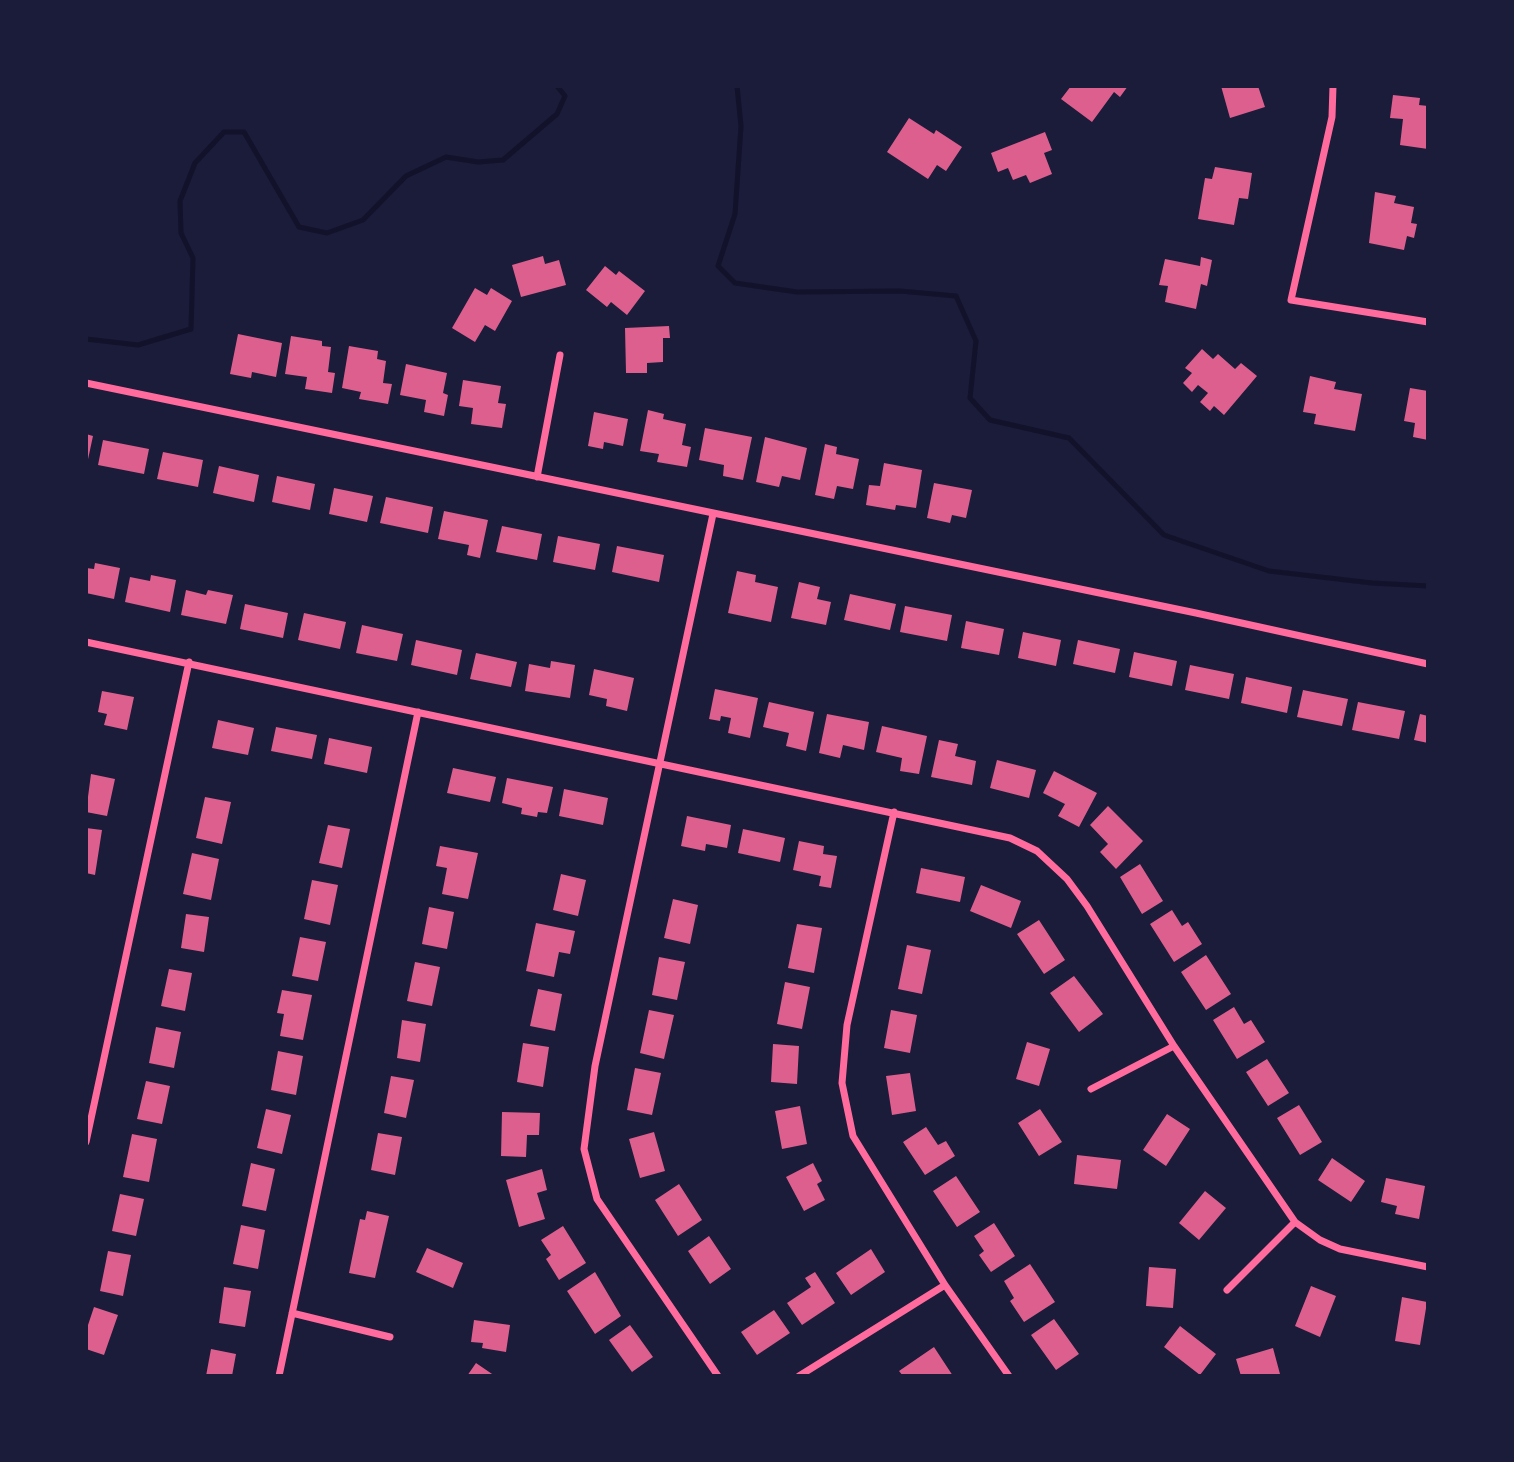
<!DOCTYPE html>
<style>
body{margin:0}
#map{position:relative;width:1514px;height:1462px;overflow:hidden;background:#1b1b3a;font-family:"Archivo Narrow",sans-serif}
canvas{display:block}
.frame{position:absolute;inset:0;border:88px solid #1b1b3a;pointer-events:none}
</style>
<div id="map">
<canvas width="1514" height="1462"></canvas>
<div class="frame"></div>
</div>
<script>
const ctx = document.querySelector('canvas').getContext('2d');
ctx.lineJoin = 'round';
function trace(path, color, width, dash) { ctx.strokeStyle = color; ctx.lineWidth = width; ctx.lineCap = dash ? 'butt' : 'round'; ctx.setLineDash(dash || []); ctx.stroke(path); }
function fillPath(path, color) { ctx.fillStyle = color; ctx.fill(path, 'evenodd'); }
const stream = new Path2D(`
 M737,86L741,126L735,214L718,266L735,283L797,292L900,291L956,296L976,341L970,398L990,420L1069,438L1164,535L1269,571L1372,583L1428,586
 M86,339L138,345L191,329L193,258L181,233L180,201L195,163L224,132H244L299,227L327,233L363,220L406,176L446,157L478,162L503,160L557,114L565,96L557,86`);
const building = new Path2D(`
 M1071,86L1078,87L1128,86L1120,97L1114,92L1092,122L1061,99Z
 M1221,86H1258L1265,107L1230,118Z
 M1393,95L1420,98L1419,105L1428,106V149L1400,145L1403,119L1390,118Z
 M909,118L934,134L936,130L962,147L946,171L937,165L928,179L887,152Z
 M1045,132L1052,150L1044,153L1052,174L1030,183L1026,175L1013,180L1008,168L998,172L991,153Z
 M1215,167L1252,173L1248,199L1239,198L1234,225L1198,219L1205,178L1212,179Z
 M1375,192L1396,196L1394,203L1414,207L1411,223L1417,224L1414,238L1407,236L1404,250L1369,243Z
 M543,256L545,264L559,260L566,285L521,297L512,265Z
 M1201,257L1212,260L1207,286L1201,284L1196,309L1165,302L1168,286L1159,285L1165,259L1200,266Z
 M605,266L616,275L619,271L645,291L627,315L611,302L607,307L586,290Z
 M475,288L487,295L491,288L512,301L495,331L485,325L475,342L452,328Z
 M669,326L670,338H663V362L647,363V373H626L625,328Z
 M238,334L282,343L276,377L252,372L251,378L230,374Z
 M291,336L322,341V346L331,347L328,372L335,373L332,393L305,389L307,377L285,374Z
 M349,346L378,351L377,359L386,361L383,383L392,384L388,404L359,399L361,392L342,388Z
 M1202,349L1213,359L1218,354L1235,369L1241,363L1257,376L1224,415L1214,406L1210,411L1200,402L1208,393L1198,385L1192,392L1183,383L1192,373L1185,368Z
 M406,364L447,373L443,393L448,395L444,416L424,412L426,400L400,395Z
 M1310,376L1336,382L1334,389L1362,394L1355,431L1314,424L1316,414L1303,412Z
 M463,380L501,386L498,403L506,404L502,428L471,424L473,408L459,406Z
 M1410,388L1428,391V440L1413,437L1415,423L1404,421Z
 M648,410L664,414L663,419L686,424L682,445L691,447L687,467L657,462L659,454L640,451Z
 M594,412L628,419L623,446L604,442L603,449L588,446Z
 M705,428L752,437L743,480L723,476L724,465L699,460Z
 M86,434L93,436L87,464H86Z
 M765,437L807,448L800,480L782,476L779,487L756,482Z
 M103,440L149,449L144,474L98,465Z
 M825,444L837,447L836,454L859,459L853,489L837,486L834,499L815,495Z
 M163,452L203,460L198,487L157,479Z
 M884,463L922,470L916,508L896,505L895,510L866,505L869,485L880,486Z
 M219,466L259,475L254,502L213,493Z
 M277,476L315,484L310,510L272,502Z
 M934,483L972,490L966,518L952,515L950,523L927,518Z
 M334,488L373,496L367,522L329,514Z
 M386,497L433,507L428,533L380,523Z
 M444,511L488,520L480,558L467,555L469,545L438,539Z
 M502,526L542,534L537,560L496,552Z
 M558,536L600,544L595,570L553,562Z
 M617,546L664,555L659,582L612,572Z
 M95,563L120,568L114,599L86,593V568L94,569Z
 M737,571L756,575L755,582L778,587L771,622L728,613Z
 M151,575L176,580L170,612L125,602L130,577L150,581Z
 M799,582L820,587L817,599L831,602L826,625L791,618Z
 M186,590L206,595L208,590L233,595L226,624L181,615Z
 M850,594L896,604L890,630L844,620Z
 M245,604L288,613L283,638L240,629Z
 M905,606L952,615L947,641L900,632Z
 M304,613L346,622L340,649L298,640Z
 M966,621L1004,629L999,655L961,648Z
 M362,625L403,634L397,661L356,653Z
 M1023,632L1061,640L1056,666L1018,658Z
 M416,640L462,650L457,675L411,665Z
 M1078,640L1120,649L1115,673L1073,664Z
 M1134,652L1177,661L1172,686L1129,677Z
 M476,653L517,662L511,687L470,679Z
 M551,661L575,665L570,698L525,691L529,664L550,668Z
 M1190,665L1234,674L1229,699L1185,690Z
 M594,669L634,678L627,711L606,706L607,699L589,695Z
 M1246,677L1292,687L1287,713L1241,703Z
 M715,689L758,698L750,738L728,733L731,718L721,716L720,721L709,719Z
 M1303,690L1348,699L1342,726L1297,717Z
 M102,691L134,697L127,730L104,725L107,714L98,712Z
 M769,702L814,712L806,751L786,746L789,733L763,727Z
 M1358,702L1405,711L1399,739L1352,730Z
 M827,714L869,722L864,750L843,745L840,758L819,753Z
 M1420,714L1428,716V743L1414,740Z
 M218,720L254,728L248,755L212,748Z
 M882,726L927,736L919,774L900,771L902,758L876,752Z
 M276,727L317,735L312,759L271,751Z
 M329,738L372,747L367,773L324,764Z
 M939,740L958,744L955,756L976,761L972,785L931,777Z
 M997,760L1036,770L1029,798L990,788Z
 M453,768L496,777L490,802L447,793Z
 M1054,771L1097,793L1079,827L1058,816L1065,804L1043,793Z
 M91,774L115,779L107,816L86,812Z
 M507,778L553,787L547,813L538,812L537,817L521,814L522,808L502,803Z
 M564,789L608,798L603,825L559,816Z
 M205,797L231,802L222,844L196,838Z
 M1108,806L1143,841L1116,869L1100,852L1108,844L1090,825Z
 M687,816L731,825L727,848L706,844L705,851L681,846Z
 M328,825L350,829L342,868L319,863Z
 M86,828L102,830L95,875L86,873Z
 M743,829L785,838L780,862L738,853Z
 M799,841L824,846L823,854L837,856L831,888L819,886L821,876L793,870Z
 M440,846L478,853L468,899L442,894L447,868L436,866Z
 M192,853L219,859L211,900L183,894Z
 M1140,864L1163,901L1142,914L1120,877Z
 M921,868L965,877L960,902L916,893Z
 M561,874L586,880L578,916L553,910Z
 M312,880L338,885L330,925L304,919Z
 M981,885L1021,901L1011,928L970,911Z
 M673,899L698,905L690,944L664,938Z
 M429,907L454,912L447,949L422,944Z
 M1172,910L1182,926L1188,922L1202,944L1174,962L1150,924Z
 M186,914L209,917L204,952L181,948Z
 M1039,920L1065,960L1044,974L1017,934Z
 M536,923L575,931L570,954L559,952L554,977L526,971Z
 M797,924L822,928L814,973L788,968Z
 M300,937L326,942L318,981L292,976Z
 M907,945L931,950L922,994L898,989Z
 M1206,955L1231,994L1206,1010L1181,972Z
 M659,957L685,962L677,1000L652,995Z
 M415,962L440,967L432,1006L407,1001Z
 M169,969L192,973L185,1011L161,1006Z
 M1074,976L1103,1014L1079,1032L1050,993Z
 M785,982L810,987L802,1029L777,1024Z
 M538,989L562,994L555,1031L530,1026Z
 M282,990L312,995L303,1040L280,1036L284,1014L277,1013Z
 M1234,1007L1244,1024L1251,1020L1265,1042L1237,1059L1213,1020Z
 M649,1010L674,1015L664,1059L640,1053Z
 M891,1010L917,1015L910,1053L884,1048Z
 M402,1020L426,1024L420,1062L397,1058Z
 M156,1027L181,1032L174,1068L149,1063Z
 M1027,1042L1050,1049L1039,1086L1016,1079Z
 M523,1043L549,1047L543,1087L517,1082Z
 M773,1044L799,1046L797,1084L771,1082Z
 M278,1051L303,1056L296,1095L271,1090Z
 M1267,1059L1289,1093L1268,1106L1246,1072Z
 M635,1068L661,1073L652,1115L627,1110Z
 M910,1073L916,1111L892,1115L886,1076Z
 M391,1076L414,1080L406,1118L384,1113Z
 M146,1081L170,1086L162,1124L137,1119Z
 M1299,1105L1322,1142L1300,1155L1277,1118Z
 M800,1106L807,1144L782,1149L775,1111Z
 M266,1109L291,1115L282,1154L257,1148Z
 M1040,1109L1062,1142L1039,1156L1018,1123Z
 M502,1112L540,1113L539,1135H527L526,1157L501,1156Z
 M1167,1114L1190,1129L1166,1166L1143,1150Z
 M926,1127L938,1145L946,1141L955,1156L925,1175L903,1142Z
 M654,1132L665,1171L640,1178L629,1139Z
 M378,1133L402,1137L395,1175L371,1170Z
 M132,1134L157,1139L149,1182L123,1177Z
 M1077,1155L1121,1160L1117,1189L1074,1184Z
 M1332,1158L1365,1181L1351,1202L1318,1180Z
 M251,1163L275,1169L266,1211L242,1206Z
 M813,1163L822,1181L817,1184L825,1200L804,1211L786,1177Z
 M542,1169L547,1190L537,1193L545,1219L519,1227L506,1180Z
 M956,1176L980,1212L957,1227L933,1191Z
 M1386,1178L1425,1186L1419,1219L1395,1214L1397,1206L1381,1202Z
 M679,1184L702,1220L678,1236L655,1200Z
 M1205,1191L1226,1208L1199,1240L1179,1223Z
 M120,1194L144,1199L136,1236L112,1231Z
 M367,1211L389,1216L375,1278L349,1273L360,1219L365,1220Z
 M994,1223L1015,1256L991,1272L979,1255L984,1251L974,1236Z
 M241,1225L265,1230L258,1269L233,1264Z
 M563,1226L586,1263L559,1280L546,1259L551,1255L541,1240Z
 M709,1236L731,1269L710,1284L688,1251Z
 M427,1248L463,1263L453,1288L416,1272Z
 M871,1249L885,1272L851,1295L836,1273Z
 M108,1251L131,1255L123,1296L100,1291Z
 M1030,1264L1055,1302L1024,1322L1010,1301L1014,1298L1004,1281Z
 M1149,1267L1176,1269L1173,1308L1146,1306Z
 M595,1272L621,1316L595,1334L567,1291Z
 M815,1272L835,1303L802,1325L787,1303L811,1287L805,1278Z
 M1311,1286L1336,1296L1320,1337L1295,1326Z
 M224,1287L251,1291L245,1327L219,1323Z
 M1402,1297L1427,1302L1420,1345L1395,1341Z
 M94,1307L118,1315L104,1355L86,1349V1331Z
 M774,1310L790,1333L757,1355L741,1332Z
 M1054,1319L1079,1354L1056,1370L1031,1335Z
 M474,1320L510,1325L506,1352L482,1348L483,1343L471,1342Z
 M630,1325L653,1357L632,1372L609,1340Z
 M1180,1326L1216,1354L1200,1375L1164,1347Z
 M934,1347L953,1376H903L899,1371Z
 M1273,1348L1280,1374L1272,1376H1241L1236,1359Z
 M211,1349L236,1354L232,1376H206Z
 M476,1363L495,1376H467Z`);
const minor = new Path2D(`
 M1333,86L1332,117L1291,300L1428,322
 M86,383L1196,613L1428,664
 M537,477L560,355
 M713,514L595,1066L584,1149L597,1199L718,1376
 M86,642L1010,838L1037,851L1067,879L1087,906L1174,1046L1295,1222L1320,1240L1340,1249L1428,1267
 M894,812L847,1025L842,1083L853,1136L945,1285L1009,1376
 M1091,1089L1174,1046
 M86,1142L189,662
 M1227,1290L1295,1222
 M292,1313L390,1337
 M279,1376L418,712
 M799,1376L945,1285`);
trace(stream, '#12122b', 5);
fillPath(building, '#dd5f8e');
trace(minor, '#ff6b9d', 7);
</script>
